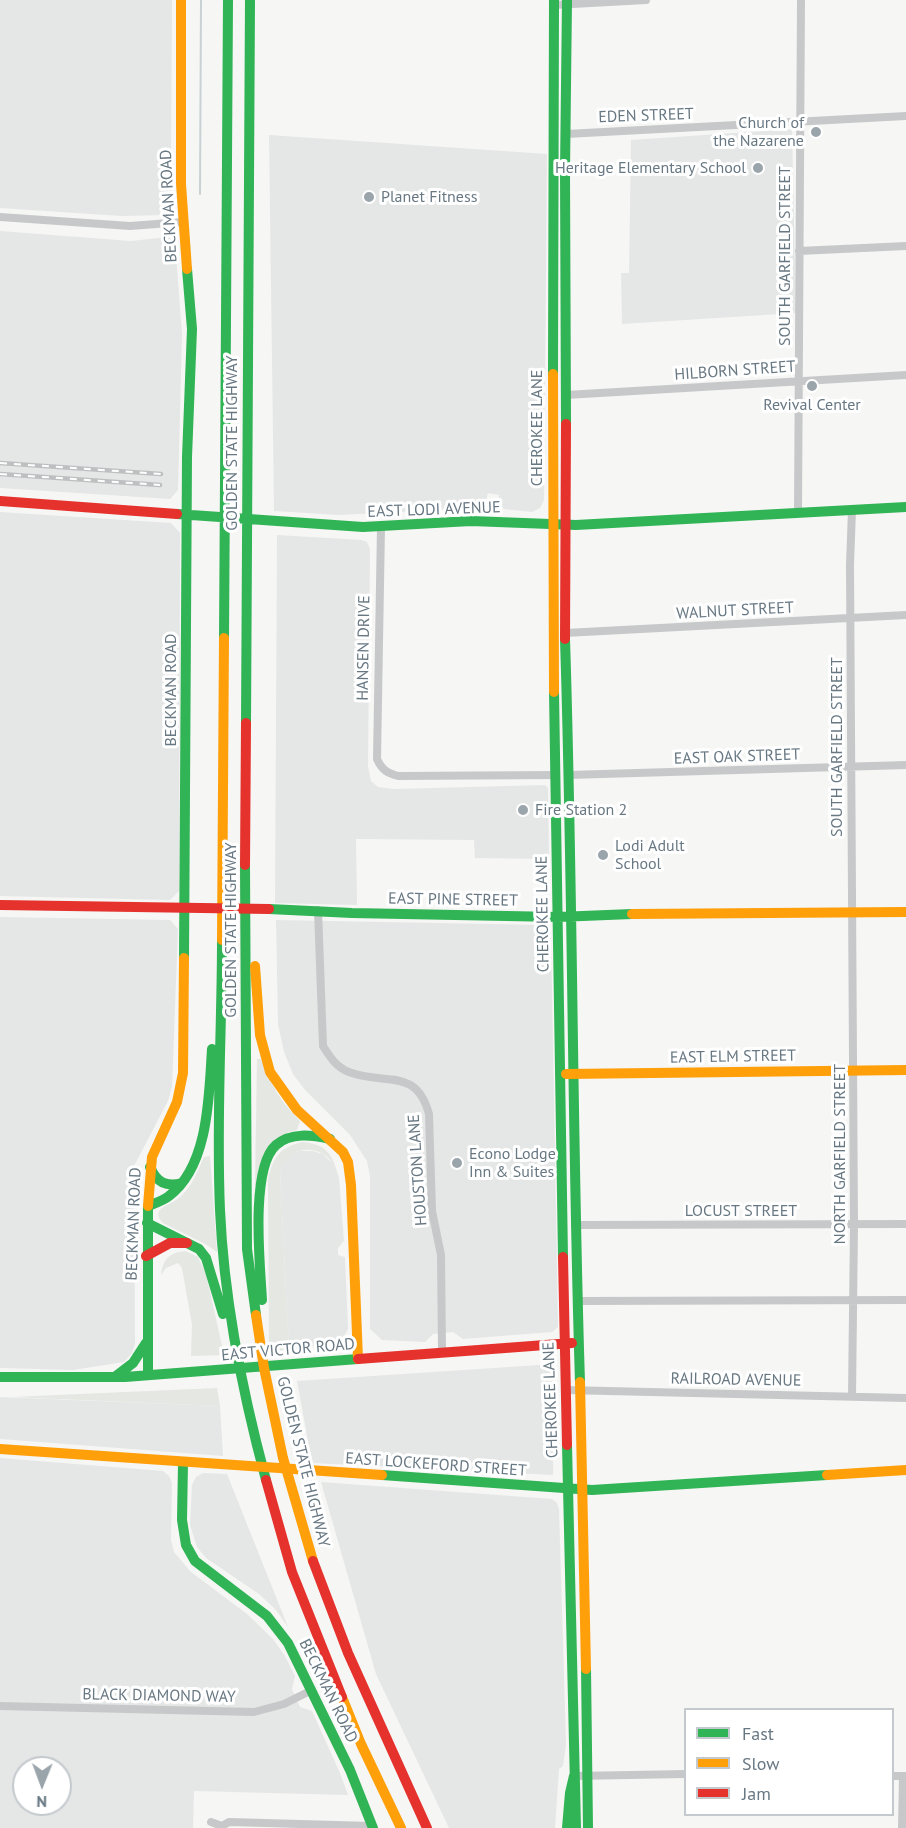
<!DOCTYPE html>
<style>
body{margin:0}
#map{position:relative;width:906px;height:1828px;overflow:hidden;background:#f6f6f5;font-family:"PT Sans",sans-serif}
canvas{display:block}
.legend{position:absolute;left:684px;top:1708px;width:210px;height:108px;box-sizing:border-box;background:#fff;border:2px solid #c3c9cd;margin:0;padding:8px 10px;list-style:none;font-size:18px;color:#687883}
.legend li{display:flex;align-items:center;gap:12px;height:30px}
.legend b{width:30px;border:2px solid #c3c9cd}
.north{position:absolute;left:12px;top:1756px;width:60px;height:60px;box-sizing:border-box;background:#fff;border:2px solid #c3c9cd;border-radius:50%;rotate:181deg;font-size:16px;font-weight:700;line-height:24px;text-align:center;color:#687883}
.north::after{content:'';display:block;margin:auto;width:21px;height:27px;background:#9aa4ab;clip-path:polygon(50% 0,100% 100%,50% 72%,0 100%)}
</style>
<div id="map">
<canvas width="906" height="1828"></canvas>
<ul class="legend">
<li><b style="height:8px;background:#30b455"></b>Fast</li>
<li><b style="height:8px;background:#ff9f0a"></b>Slow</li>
<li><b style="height:8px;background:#e5322d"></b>Jam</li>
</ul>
<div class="north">N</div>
</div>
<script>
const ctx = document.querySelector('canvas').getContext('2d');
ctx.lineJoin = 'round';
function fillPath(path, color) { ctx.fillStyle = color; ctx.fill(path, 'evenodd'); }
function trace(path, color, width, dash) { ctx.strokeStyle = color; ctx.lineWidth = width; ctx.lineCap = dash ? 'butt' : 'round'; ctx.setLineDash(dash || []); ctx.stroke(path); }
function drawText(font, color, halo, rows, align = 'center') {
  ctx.font = font + ' "PT Sans",sans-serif'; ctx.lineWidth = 6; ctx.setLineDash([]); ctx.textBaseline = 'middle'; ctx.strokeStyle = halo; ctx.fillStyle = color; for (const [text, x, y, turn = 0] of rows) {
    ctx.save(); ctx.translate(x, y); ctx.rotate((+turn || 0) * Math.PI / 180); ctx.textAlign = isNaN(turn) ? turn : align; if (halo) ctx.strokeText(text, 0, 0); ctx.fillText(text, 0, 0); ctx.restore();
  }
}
const built = new Path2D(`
 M0,0H172L171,161L173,207L164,215L121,216L0,208Z
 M792,129L796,313L622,324L621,273H629L631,140Z
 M269,135L547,154L544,500L540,508L532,512L504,509L498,502L499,495L488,493L485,504L478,508L339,515L274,511Z
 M0,231L131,241L168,237L175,242L182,334L178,490L170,499L0,488Z
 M0,512L171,523L180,533L179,891L170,900L0,896Z
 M277,535L362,540L367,542L370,549L368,767L371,781L378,787L394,789L545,785L548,788L549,859L475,858L474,840L356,839L357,905L275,903Z
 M0,917L170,920L178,929L172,1087L168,1101L134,1166L135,1344L132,1353L124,1362L73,1370L0,1368Z
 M276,920L544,925L551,932L558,1327L552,1332L463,1339L453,1332L433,1334L425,1342L382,1340L370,1329V1177L367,1161L350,1135L305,1090L293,1074L284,1052L278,1024Z
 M299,1151H312L323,1154L333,1164L339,1178L344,1241L338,1248V1255L345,1257L348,1329L343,1338L335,1342L289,1350L280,1172L282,1162L289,1155Z
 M554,1364L553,1475L312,1463L297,1381Z
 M0,1397L220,1406L223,1456L0,1439Z
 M0,1458L163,1471L169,1476L172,1483L171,1540L174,1552L191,1572L247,1614L273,1639L285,1656L295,1676L292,1689L300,1707L312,1711L340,1773L348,1795L194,1791L193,1828H0ZM24,1768H60V1804H24Z
 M203,1473L227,1474L288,1627L276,1610L259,1594L206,1558L197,1547L190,1525L192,1485L196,1477Z
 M321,1482L552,1499L557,1503L559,1509L566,1744L563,1766L559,1769L555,1828H449L376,1674Z`);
const green = new Path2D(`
 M257,1059H261C271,1085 280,1101 300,1121L297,1130L288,1132L255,1186Z
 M303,1142C329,1145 332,1155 339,1178C335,1169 332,1159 323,1154C304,1144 285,1153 280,1172L289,1350L269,1351L268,1179C273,1157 280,1147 303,1142Z
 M210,1156L217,1252C200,1239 185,1235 167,1225C162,1223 155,1216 160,1210C163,1206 172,1203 176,1200C191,1190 197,1172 204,1157Z
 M185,1251L198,1257L206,1274L224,1355L191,1356L192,1325L182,1268L178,1263L166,1268L161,1275C163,1259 169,1253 185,1251Z
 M217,1388L220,1406L12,1397Z`);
const stream = new Path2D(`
 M200,194L201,0`);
const street = new Path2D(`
 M554,5L646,0
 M566,134L906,116
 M0,217L130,226L183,222
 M799,251L906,246
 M566,395L906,375
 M798,513L801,0
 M381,527L377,759C382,770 387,773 398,776L556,775
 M565,633L906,615
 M569,775L906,765
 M318,910L323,1046C330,1057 336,1067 349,1072C384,1086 416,1066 429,1114L432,1211L441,1255L442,1352
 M575,1225L906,1224
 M577,1301L906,1300
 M565,1390L906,1398
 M852,1396L854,1225L850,565L852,510
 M0,1706L254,1712L284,1704L312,1690
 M574,1776L686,1774
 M892,1776H906
 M211,1822L222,1826
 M222,1826L229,1822L372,1826
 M902,1828L903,1776`);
const fast = new Path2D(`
 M553,374L554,0
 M566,424L565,171L567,0
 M177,514L363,527L471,521L576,525L906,507
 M224,638L228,0
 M565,639C573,886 572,1134 580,1382
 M554,692L563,1257
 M246,723L250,0
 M245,865L247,1249L256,1315
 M269,909L352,913L558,917L632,914
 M222,940C222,1030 216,1120 220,1210C224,1302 242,1391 266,1480
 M184,958L187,457L192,329L187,269
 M150,1167C157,1183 166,1187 182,1183
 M148,1206V1375
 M148,1206C155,1203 163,1201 169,1196C209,1166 209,1095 212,1049
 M147,1223L199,1249L206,1258L223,1314
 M262,1300C260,1265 250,1168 276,1145C291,1132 312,1135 330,1139
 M116,1376L133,1363L146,1343
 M0,1377H125L358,1359
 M567,1445L576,1828
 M183,1463L182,1520L186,1545L195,1561L267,1616L288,1643L350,1770L373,1828
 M382,1475L592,1490L827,1475
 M586,1669L588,1828
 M567,1828L570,1793L574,1776`);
const slow = new Path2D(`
 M181,0V184L187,269
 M553,374L554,692
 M632,914L906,912
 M222,940L224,638
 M255,966L260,1035L270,1072L297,1110L343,1152L348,1162L351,1185L358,1359
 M566,1074L906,1070
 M148,1206L152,1157L177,1102L183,1073L184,958
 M256,1315L264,1368L283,1458L313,1561
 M580,1382L586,1669
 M0,1449L382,1475
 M827,1475L906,1470
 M342,1697L361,1744L401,1828`);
const jam = new Path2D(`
 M0,501L177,514
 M565,639L566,424
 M245,865L246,723
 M0,905L269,909
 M146,1256L170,1243H187
 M563,1257L567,1445
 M358,1359L572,1343
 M266,1480L292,1572L342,1697
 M313,1561L348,1653L427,1828`);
const rail = new Path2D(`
 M0,463L161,474
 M0,474L160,485`);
const markers = [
 [816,132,6,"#9aa4ab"],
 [758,168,6,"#9aa4ab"],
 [369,197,6,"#9aa4ab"],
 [812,386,6,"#9aa4ab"],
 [523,810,6,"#9aa4ab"],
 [603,855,6,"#9aa4ab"],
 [457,1163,6,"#9aa4ab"]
];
const streetNames = [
 ["EDEN STREET",646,116,-2],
 ["BECKMAN ROAD",169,206,-93],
 ["SOUTH GARFIELD STREET",785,256,-90],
 ["HILBORN STREET",735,371,-4],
 ["CHEROKEE LANE",537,428,-90],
 ["GOLDEN STATE HIGHWAY",232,443,-90],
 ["EAST LODI AVENUE",434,510,-2],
 ["WALNUT STREET",735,611,-3],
 ["HANSEN DRIVE",364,648,-89],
 ["BECKMAN ROAD",171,690,-90],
 ["SOUTH GARFIELD STREET",837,747,-90],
 ["EAST OAK STREET",737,757,-2],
 ["EAST PINE STREET",453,900,1],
 ["CHEROKEE LANE",543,914,-91],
 ["GOLDEN STATE HIGHWAY",231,930,-90],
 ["EAST ELM STREET",733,1057,-1],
 ["NORTH GARFIELD STREET",840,1154,-90],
 ["HOUSTON LANE",418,1170,-94],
 ["LOCUST STREET",741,1211],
 ["BECKMAN ROAD",134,1224,-88],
 ["EAST VICTOR ROAD",288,1350,-5],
 ["RAILROAD AVENUE",736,1380,1],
 ["CHEROKEE LANE",551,1400,-92],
 ["GOLDEN STATE HIGHWAY",303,1462,76],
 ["EAST LOCKEFORD STREET",436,1465,4],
 ["BECKMAN ROAD",328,1691,64],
 ["BLACK DIAMOND WAY",159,1696,1]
];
const poiNames = [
 ["Church of",804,123,"right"],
 ["the Nazarene",804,141,"right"],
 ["Heritage Elementary School",746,168,"right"],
 ["Planet Fitness",381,197],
 ["Revival Center",812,405,"center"],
 ["Fire Station 2",535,810],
 ["Lodi Adult",615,846],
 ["School",615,864],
 ["Econo Lodge",469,1154],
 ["Inn & Suites",469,1172]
];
fillPath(built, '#e5e6e6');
fillPath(green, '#e5e7e3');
trace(stream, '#c8d1d3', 2);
trace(street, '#c7c8c9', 8);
trace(fast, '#30b455', 10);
trace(slow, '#ff9f0a', 10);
trace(jam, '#e5322d', 10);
trace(rail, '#bdbfc0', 4.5);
trace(rail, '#fff', 2, [7]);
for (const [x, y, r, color] of markers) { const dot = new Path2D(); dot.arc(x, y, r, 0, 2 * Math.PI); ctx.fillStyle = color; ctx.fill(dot); trace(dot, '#fff', 2); }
drawText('16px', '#687883', '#fff', streetNames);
drawText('16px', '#687883', '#fff', poiNames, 'left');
</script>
